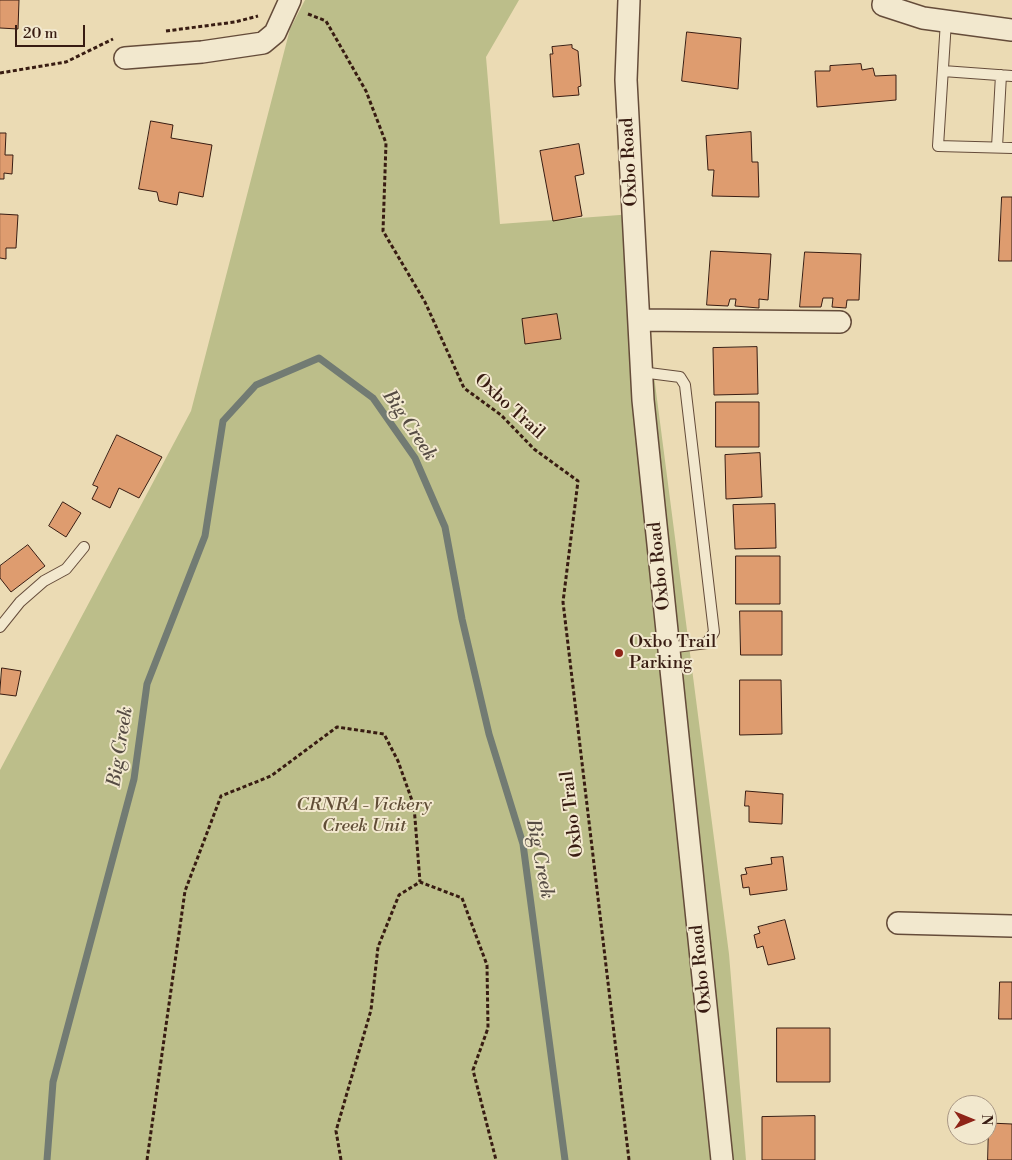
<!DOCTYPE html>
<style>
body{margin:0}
#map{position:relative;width:1012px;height:1160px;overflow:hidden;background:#ebdbb4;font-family:"Libre Bodoni",serif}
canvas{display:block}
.north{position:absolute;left:947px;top:1095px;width:50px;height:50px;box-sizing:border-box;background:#f2e8ce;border:1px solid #a89683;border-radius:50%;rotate:90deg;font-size:14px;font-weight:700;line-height:20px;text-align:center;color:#381c12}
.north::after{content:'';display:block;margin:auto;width:18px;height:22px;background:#8f2418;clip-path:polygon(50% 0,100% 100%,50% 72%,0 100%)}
.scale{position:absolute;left:15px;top:25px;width:70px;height:22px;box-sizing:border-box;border:2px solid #381c12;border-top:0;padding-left:6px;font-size:15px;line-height:18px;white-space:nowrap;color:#381c12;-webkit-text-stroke:4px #f2e8ce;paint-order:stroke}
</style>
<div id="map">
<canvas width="1012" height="1160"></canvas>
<div class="north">N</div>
<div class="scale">20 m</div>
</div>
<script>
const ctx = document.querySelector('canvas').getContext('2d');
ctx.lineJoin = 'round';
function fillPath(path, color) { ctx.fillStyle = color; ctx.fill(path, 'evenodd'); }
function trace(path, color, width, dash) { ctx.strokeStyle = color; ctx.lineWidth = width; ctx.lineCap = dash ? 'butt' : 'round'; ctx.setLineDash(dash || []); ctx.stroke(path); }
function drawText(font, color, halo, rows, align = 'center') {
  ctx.font = font + ' "Libre Bodoni",serif'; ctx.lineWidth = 4; ctx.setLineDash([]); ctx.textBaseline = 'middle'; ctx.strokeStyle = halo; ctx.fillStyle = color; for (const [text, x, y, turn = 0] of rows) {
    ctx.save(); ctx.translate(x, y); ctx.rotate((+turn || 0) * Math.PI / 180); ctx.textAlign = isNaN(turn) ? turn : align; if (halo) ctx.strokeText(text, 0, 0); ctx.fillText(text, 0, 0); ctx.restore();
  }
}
const green = new Path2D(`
 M305,0H519L486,57L500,224L633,214L729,954L746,1160H0V770L191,411L290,29Z`);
const stream = new Path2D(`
 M47,1160L53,1082L134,779L147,684L205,536L223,421L256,385L319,358L373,398L415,458L445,527L462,619L489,734L523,844L565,1160`);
const building = new Path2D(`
 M0,0H19L18,29L0,28Z
 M687,32L741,38L738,89L682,81Z
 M572,45V48L578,51L581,86L578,87L579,95L553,97L550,54H553L552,47Z
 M861,64L862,70L873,68L875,76L896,75V100L817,107L815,71H830V66Z
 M151,121L173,125L171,138L212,145L203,197L179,192L177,205L159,201L157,192L139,189Z
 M751,132L752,162H758L759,197L712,196L714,170H708L706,136Z
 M0,133H6L5,155H13L12,174L4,173V179H0Z
 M579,144L584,174L575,176L582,216L553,221L540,151Z
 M1002,197H1012V261H999Z
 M0,214L18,215L16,248H6V259L0,258Z
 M711,251L771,254L768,300L759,299V308L735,306L736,299H730L728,306L707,305Z
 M805,252L861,254L859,300H847L846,308L832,307L833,298H823L821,307H800Z
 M557,314L561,339L525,344L522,319Z
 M757,347L758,394L714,395L713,348Z
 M716,402H759V447H716Z
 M117,435L162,457L139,498L119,488L110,508L92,499L98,487L93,485Z
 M760,453L762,497L726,499L725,455Z
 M63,502L81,513L66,537L49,526Z
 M775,504L776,548L735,549L733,505Z
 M28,545L45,566L11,592L0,578V566Z
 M736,556H780V604H736Z
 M740,611H782V655H741Z
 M2,668L21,671L16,696L0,694Z
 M740,680H781L782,734L740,735Z
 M746,791L783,794L782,824L749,822V806H745Z
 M783,857L787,890L750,895L749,887L743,888L741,875L747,874L745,868L772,864L771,858Z
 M785,920L795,959L768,965L763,946L757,948L754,935L760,933L758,927Z
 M1000,982H1012V1019H999Z
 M777,1028H830V1082H777Z
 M815,1116V1160H762V1117Z
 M989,1123L1012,1124V1160H988Z`);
const path = new Path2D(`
 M308,14L326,21L366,91L386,143L383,231L425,302L464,388L501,415L534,449L578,481L563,602L629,1160
 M166,31L235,22L258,16
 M0,73L66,62L113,39
 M147,1160L185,891L221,796L271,776L337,727L384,734L398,761L414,806L420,882
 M341,1160L336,1131L371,1010L378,947L399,895L420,882L462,898L487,965L488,1028L473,1070L496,1160`);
const lane = new Path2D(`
 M946,21L938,146L1012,148
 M943,71L1012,76
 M997,147L1001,75
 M641,372L680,377L685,385L714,632L707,643L668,648
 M0,627L20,602L44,581L66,569L84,547`);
const street = new Path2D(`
 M629,0L626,80L643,400L722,1160
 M884,0L883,5L923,18L1012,30
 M125,58L202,52L263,43L275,33L290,0
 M639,320L840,322
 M898,923L1012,926`);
const markers = [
 [619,653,5,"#8f2418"]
];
const streetNames = [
 ["Oxbo Road",630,162,-93],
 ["Oxbo Trail",509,407,42],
 ["Oxbo Road",660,566,-96],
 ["Oxbo Trail",573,814,-97],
 ["Oxbo Road",702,969,-96]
];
const poiNames = [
 ["Oxbo Trail",629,643],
 ["Parking",629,664]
];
const parkNames = [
 ["CRNRA - Vickery",364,806],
 ["Creek Unit",364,827]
];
const waterNames = [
 ["Big Creek",409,426,56],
 ["Big Creek",121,747,-81],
 ["Big Creek",539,859,79]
];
fillPath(green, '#bcbe8a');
trace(stream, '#727b73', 7);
fillPath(building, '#de9c6f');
trace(building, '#381c12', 1);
trace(lane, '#654c3a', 12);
trace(street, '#654c3a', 24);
trace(path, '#381c12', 3, [4, 2.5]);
trace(lane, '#f2e8ce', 10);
trace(street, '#f2e8ce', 21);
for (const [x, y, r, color] of markers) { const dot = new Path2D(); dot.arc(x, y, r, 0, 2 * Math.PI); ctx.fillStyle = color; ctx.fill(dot); trace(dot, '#f2e8ce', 2); }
drawText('18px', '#381c12', '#f2e8ce', streetNames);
drawText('18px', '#381c12', '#f2e8ce', poiNames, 'left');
drawText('italic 18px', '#604d36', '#f2e8ce', parkNames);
drawText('italic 19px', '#554b43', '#f2e8ce', waterNames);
</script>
